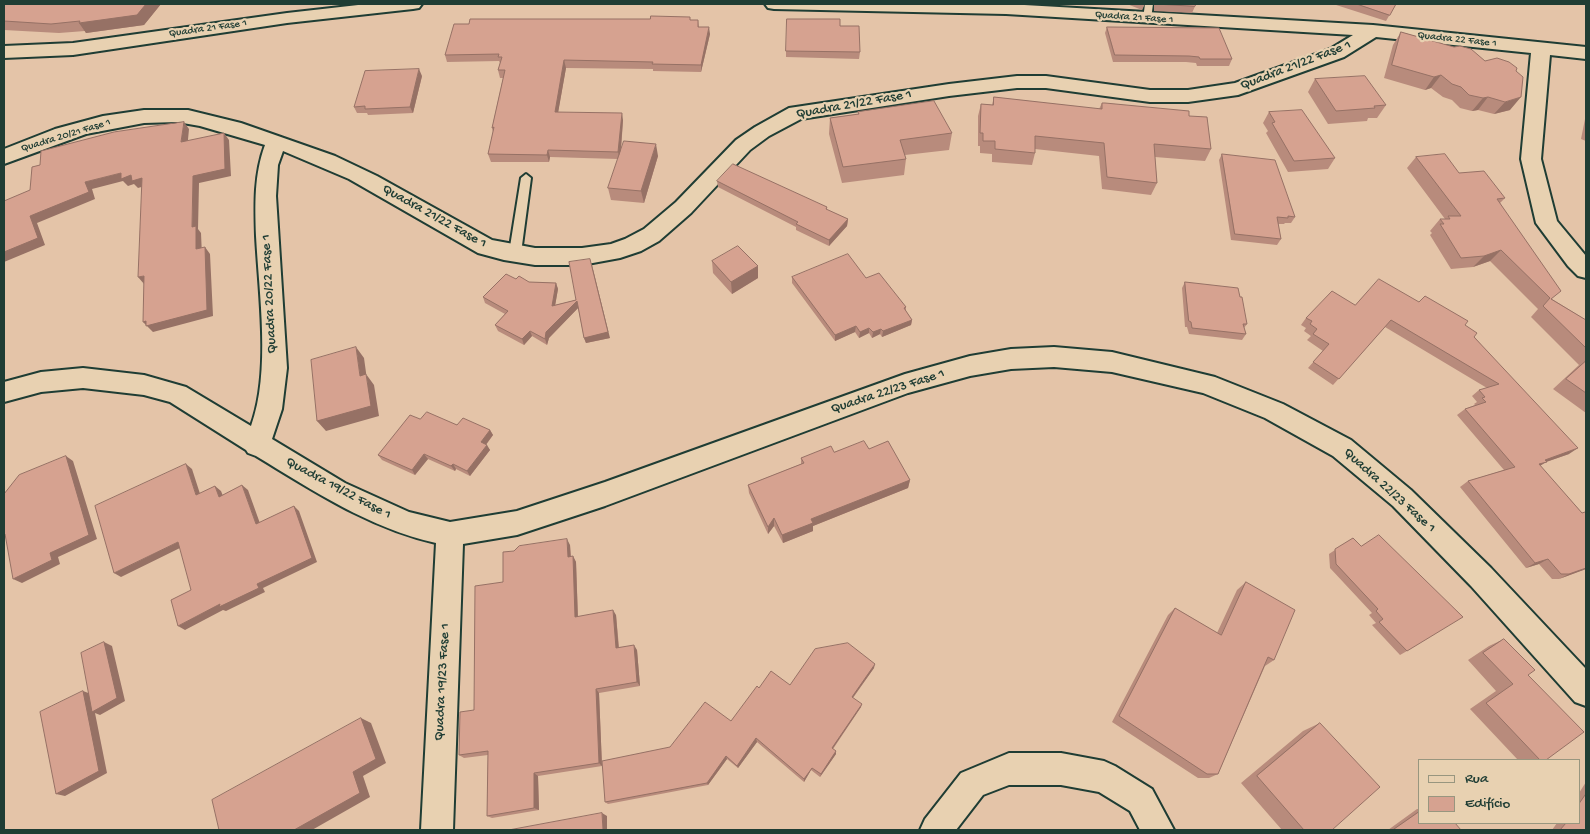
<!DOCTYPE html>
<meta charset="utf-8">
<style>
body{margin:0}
#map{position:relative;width:1590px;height:834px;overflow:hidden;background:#e4c4a8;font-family:"Gochi Hand",sans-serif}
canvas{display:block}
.frame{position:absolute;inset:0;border:5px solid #1f3d34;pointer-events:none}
.legend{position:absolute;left:1418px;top:759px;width:162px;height:65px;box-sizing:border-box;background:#e8d1b1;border:1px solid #98967f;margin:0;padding:6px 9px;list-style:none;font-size:15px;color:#1f3d34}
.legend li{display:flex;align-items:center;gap:10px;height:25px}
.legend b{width:25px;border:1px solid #98967f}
</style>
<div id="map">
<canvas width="1590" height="834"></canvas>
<div class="frame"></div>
<ul class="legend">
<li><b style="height:6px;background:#e8d1b1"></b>Rua</li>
<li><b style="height:14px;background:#d6a290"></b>Edifício</li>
</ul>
</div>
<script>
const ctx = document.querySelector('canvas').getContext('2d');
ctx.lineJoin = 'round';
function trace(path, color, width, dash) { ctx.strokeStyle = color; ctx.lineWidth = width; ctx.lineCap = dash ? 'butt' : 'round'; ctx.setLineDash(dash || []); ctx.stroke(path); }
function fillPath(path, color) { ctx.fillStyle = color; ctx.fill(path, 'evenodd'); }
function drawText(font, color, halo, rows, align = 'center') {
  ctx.font = font + ' "Gochi Hand",sans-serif'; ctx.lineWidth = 4.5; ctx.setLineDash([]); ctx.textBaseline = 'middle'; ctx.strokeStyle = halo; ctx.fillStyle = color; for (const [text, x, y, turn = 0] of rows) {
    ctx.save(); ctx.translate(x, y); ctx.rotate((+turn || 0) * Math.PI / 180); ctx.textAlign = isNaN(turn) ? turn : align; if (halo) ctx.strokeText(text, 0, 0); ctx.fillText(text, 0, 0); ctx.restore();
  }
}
const lane = new Path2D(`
 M1145,4H1153L1151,19L1147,22L1143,19Z
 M526,174L531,178L521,253L515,257L509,253L521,178Z`);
const street = new Path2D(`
 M367,4H422L419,8L413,9L287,23L73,55L4,58V46L73,43L287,13Z
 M765,4H1007L1373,25L1586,47V59L1550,55L1541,159L1557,221L1586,256V278L1578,276L1568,266L1536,223L1521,159L1531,53L1376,37L1344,57L1238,95L1188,102H1150L1046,88H1017L949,96L801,119L769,136L750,150L691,213L659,241L641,251L620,258L582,265H535L504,260L478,253L349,179L283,151L278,165L276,196L287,368L282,409L272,439L345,483L409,512L450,522L517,511L605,482L905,374L970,356L1011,349L1054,347L1112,352L1215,377L1283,404L1351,440L1411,490L1491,568L1586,669V706L1575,702L1471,586L1393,506L1333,456L1265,418L1203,393L1112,372L1054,367L1011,369L970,376L908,393L605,506L517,535L463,544L453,830H421L436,543C369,528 314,491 256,456L248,453L246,450L170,402L144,395L83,388L41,392L4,402V382L41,372L83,368L144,375L186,387L251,426C271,372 259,294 256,236C255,204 254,175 265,145L200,126L177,122L144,123L86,134L4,164V149L55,129L103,116L144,110H188L241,123L335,156L377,176L492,240L535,248H582L611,244L625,239L644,229L676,202L736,140L755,127L789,108L949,84L1017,76H1046L1150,90H1188L1235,83L1330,49L1353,35L1006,14L774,9L768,8Z
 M1009,753H1061L1104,761L1115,766L1152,789L1174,830H1140L1130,811L1099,792L1061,785H1009L983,795L956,830H920L925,819L961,773Z`);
const wall = new Path2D(`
 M4,4H161L144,25L86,33L85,31L59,33L4,30Z
 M1127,4H1145L1142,10Z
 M1154,4H1196L1192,13L1154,11Z
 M1333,4H1396L1386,21Z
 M691,20H698L699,27L710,34L701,72L653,71V69L566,68L558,112L623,120L621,151L658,156L644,203L611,200L608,188L618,159L550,157L549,162H491L488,154L493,132L492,128L503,78H500L498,70L500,63L499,61L447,62L445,55Z
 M840,26L860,52L859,59L786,57V51Z
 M1107,27L1232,59L1229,66H1197L1196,63L1186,62H1113L1105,33Z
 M1401,32L1454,47L1471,49L1510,110L1494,114L1478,110L1472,111L1460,108L1452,100L1443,97L1431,88L1425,90L1384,78L1393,45Z
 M422,76L413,113L368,115L367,113H357L354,107Z
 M1315,79L1386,105L1377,118H1368L1367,121L1328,124L1308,92Z
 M994,97L1099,109L1102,103L1189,116L1211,149L1205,161L1155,157L1157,183L1151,195L1102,189L1099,156L1035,149V153L1032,165L992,162V154L980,153V146H978V116L981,104L992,105Z
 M858,112L952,133L949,150L905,155L906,159L904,175L842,183L829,134L830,118L858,114Z
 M1269,112L1335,158L1328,169L1288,172L1266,133L1268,131L1263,123Z
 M1586,114V141L1581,139Z
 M1222,154L1295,217L1291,223H1285L1284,224H1278L1281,239L1277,245L1231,240L1219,160Z
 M1416,157L1459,173L1505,198L1500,203L1552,299L1586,320V413L1553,389L1579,365L1531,317L1538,309L1490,261L1473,267L1451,269L1430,235L1432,233L1430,231L1440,219H1445L1407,168Z
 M717,181L827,207V210L848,219L847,226L829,246L796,230V227L718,187Z
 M712,261L758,266V278L732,294L713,273Z
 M792,277L866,278L906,307V311L912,320L911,325L882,337L880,334L872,338L869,333L859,338L855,332L835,341L792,283Z
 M516,279L529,282L556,283L558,289L555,305L576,300L610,338L586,343L584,338L578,308L549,338L547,345L532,336L524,345L498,331L495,325L505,314L485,303L483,297Z
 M1185,282L1240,297L1247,324L1244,328L1246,334L1242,340L1189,334L1187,327H1185L1182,288Z
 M1419,302L1465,325L1569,454L1546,462L1540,466L1582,513H1586V569L1559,579H1552L1539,564L1526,568L1460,487L1468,481L1504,470L1457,415L1465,409L1475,405L1474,404L1477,402L1472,396L1479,390L1487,388L1385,327L1333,385L1308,368L1323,351L1307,340L1311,336L1304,331L1306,328L1301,325L1306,318L1355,305Z
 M420,419L490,430L493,435L486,445L490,450L470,476L456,469L455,471L428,459L415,475L382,460L378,455Z
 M869,449L910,480L908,488L813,526V531L783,543L774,526L768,534L749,493L748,485L801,464V458L834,452Z
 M1353,538L1407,651L1400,655L1372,625L1376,623L1369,615L1372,613L1330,568L1329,554Z
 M570,545L571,557L573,556L576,562L578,617L616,615L619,647L637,650L640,686L599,693L602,766L538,776L539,810L492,818L487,816L488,755L464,758L459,755L474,710L503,582Z
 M1246,582L1274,660L1265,666L1218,774L1209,778H1198L1112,722L1168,615L1175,608L1217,633L1237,590Z
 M1504,639L1528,675L1546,760H1518L1470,709L1496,691L1468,660L1489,646Z
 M874,668L853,698L861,707L833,749L836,754L820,777L811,770L804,782L757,742L738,768L727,759L708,785L608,804L605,802L670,747L731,721L759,688L790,685Z
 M1320,723L1332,830H1282L1241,783L1303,731Z
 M1586,782V830H1552L1557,823H1579V793Z
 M1417,809H1419V823L1461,830H1388Z`);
const shadedWall = new Path2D(`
 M146,4H161L144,25L86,33L79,23Z
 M709,27L710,34L701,72V65Z
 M564,60L566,68L557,119L555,112Z
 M419,69L422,76L413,113L410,107Z
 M1441,75L1431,88L1425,90L1434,77Z
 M1488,97L1478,110L1472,111L1483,98Z
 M1521,97L1510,110L1494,114L1505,102Z
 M622,113L623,120L620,159L618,152Z
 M184,122L189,129L187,150L181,142Z
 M224,133L229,140L231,176L199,183L198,229L201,233L202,256L196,249L192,227L193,176Z
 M656,144L658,156L644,203L641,191Z
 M548,150L550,157L549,162L547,155Z
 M121,173L142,178L148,185L138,188L134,184L128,186L123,181L92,189L95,199L37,223L45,245L4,262V252L30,216L85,182Z
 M848,219L847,226L829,246V240Z
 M205,247L210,254L213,316L153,332L143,322Z
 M1501,250L1490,261L1473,267L1484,256Z
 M592,265L610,338L586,343L584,338Z
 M758,266V278L732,294L731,282Z
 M144,276V284L138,277Z
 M556,283L558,289L554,312L552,306Z
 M577,301L579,307L549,338L547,345L545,339L546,332Z
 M912,320L911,325L882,337L883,331Z
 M856,326L855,332L835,341V335Z
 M869,328V333L859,338L860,332Z
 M881,329L880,334L872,338L873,332Z
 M530,331L532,336L524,345L522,339Z
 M356,347L364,358L368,387L360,376Z
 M366,374L374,385L379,416L326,431L317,421Z
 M490,430L493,435L484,447L481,442Z
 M487,445L490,450L470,476L467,471Z
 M1578,448L1569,454L1546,462L1538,467V465L1545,460Z
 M424,454L428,459L415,475L412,470Z
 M66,456L73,461L97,539L58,557L60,564L22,583L13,579L50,553Z
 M186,464L192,469L202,500L196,495Z
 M453,464L456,469L455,471L451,466Z
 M910,480L908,488L813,526V531L783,543L782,535L811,519Z
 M242,485L248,490L262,529L256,524Z
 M215,486L221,491L225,501L219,497Z
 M294,506L299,511L317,562L263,588L265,592L226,611L223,610L185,630L178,626L257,584Z
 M774,518V526L768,534V527Z
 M567,539L570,545L571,563L568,557Z
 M178,542L184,546L121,577L114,573Z
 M573,556L576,562L578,622L575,617Z
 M1548,559L1539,564L1526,568L1535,563Z
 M1586,568V569L1559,579L1569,574Z
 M613,610L616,615L619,653L616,648Z
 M104,642L112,646L125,701L100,715L95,713L107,773L65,796L56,794L83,691L91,694Z
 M634,645L637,650L640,686L637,682Z
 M875,664L874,668L851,700L852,697Z
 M596,689L599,693L602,766L599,763Z
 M862,704L861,707L831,751L832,748Z
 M361,718L371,723L386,763L363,776L370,797L312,830H294L353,772Z
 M756,738L757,742L738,768L737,766Z
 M836,751V754L820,777L821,774Z
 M726,756L727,759L708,785L707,783Z
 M812,768L811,770L804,782V779Z
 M534,773L538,776L539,810L534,808Z
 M602,813L607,816V830H603Z`);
const building = new Path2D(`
 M4,4H146L137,15L79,23L80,21L51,24L4,21Z
 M1156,4H1196L1195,6Z
 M1357,4H1396L1390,15Z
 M651,16L690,17V20H698V27H709L701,65L652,64L653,62L564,60L555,112L622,113L618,152L548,150L547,155L488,154L494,127L492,128L505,70H498L502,57H498L499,54L445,55L454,24H469L470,19H650Z
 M787,19H840V26H859L860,52L786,51Z
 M1107,27L1219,28L1232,59H1200L1199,57L1189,56L1115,55Z
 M1401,32L1454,47L1460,46L1471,49L1485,61L1497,58L1509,62L1517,68L1516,71L1523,77L1521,97L1505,102L1488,97L1483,98L1469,95L1461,87L1452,84L1441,75L1434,77L1392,65Z
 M419,69L410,107L365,109V106L354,107L365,71Z
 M1365,76L1386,105L1374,106L1375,108L1336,111L1315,79Z
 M994,97L1102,109V103H1105L1189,111V116L1207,117L1211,149L1154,144L1157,183L1107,177L1104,143L1035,136V153L995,149V141H983V133H980L981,104L993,105Z
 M934,101L952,133L900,140L906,159L843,167L830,118L859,114L858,112Z
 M1302,110L1335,158L1294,161L1272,123L1275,122L1269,112Z
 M184,122L181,142L224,133L225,169L193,176L192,227L196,226V249L205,247L207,310L146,326V321L143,322L144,276L138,277L142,178L132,181L131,175L121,179V173L85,182L89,192L30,216L38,238L4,252V201L30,190L32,167L40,165L41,151L114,132Z
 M624,141L656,144L641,191L608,188Z
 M1222,154L1275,160L1295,217L1288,216V218L1277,217L1281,239L1235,234Z
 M1445,154L1459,173L1484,171L1505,198L1497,199L1561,291L1551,299L1586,320V348L1543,306L1550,298L1501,250L1484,256L1461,258L1440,224H1444L1440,219H1450L1448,216H1461L1416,157Z
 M733,164L827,207L826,209L848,219L829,240L796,224L798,222L717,181Z
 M738,246L758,266L731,282L712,261Z
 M848,254L866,278L879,273L906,307L904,308L912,320L883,331L881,329L873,332L869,328L860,332L856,326L835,335L792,277Z
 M590,259L608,332L584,338L577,301L546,332L545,339L530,331L522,339L495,325L508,311L483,297L506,274L516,279L519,276L529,282L556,283L552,306L576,300L569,262Z
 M1379,279L1419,302L1425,296L1468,321L1465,325L1477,333L1474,337L1578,448L1545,460L1547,462L1539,464L1582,513L1585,512L1586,513V568L1569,574H1561L1548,559L1535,563L1468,481L1515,467L1465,409L1486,402L1482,398L1485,397L1479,390L1499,384L1391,320L1339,379L1313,362L1329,344L1313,334L1317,329L1310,324L1312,321L1306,318L1332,291L1355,305Z
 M1185,282L1238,288L1240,297H1242L1247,324H1243L1246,334L1192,328L1191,322L1189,321Z
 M356,347L360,376L366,374L371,406L317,421L311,360Z
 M1586,361V393L1566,379Z
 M427,412L457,425L463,418L490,430L481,442L487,445L467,471L453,464L451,466L424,454L412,470L378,455L410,415L420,419Z
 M864,441L869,449L888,441L910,480L811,519L813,523L782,535L774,518L768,527L748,485L804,463L801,458L831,446L834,452Z
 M66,456L89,535L50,553L52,560L13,579L5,534H4V494L19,475Z
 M186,464L196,495L215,486L219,497L242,485L256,524L294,506L312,558L257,584L259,588L219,607L220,604L178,626L171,600L191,590L178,542L114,573L95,506Z
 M1379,535L1463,617L1407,651L1379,622L1383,619L1376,611L1378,609L1336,564L1335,549L1353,538L1361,546Z
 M567,539L568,557L573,556L575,617L613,610L616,648L634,645L637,682L596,689L599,763L534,773V808L487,816L488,751L459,755L460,712L474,710L475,586L503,582V552L514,551L519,546Z
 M1246,582L1295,610L1274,660L1268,657L1218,774H1207L1119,716L1175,608L1221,635Z
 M1504,639L1535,670L1528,675L1584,732L1546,760H1540L1486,703L1513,684L1483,653Z
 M104,642L117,698L92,712L81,653Z
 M848,643L875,664L852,697L862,704L832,748L836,751L821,774L812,768L804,779L756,738L737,766L726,756L707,783L605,802L602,761L670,747L705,702L731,721L757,686L759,688L771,671L790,685L815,649Z
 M83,691L99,771L56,794L40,712Z
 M361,718L376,759L353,772L360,793L294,830H219L212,800Z
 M1320,723L1380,787L1332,830H1304L1257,776Z
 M1586,794V830H1560L1566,823H1579V804Z
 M1419,812V823H1455L1461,830H1393Z
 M602,813L603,830H509Z`);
const farStreetnames = [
 ["Quadra 21 Fase 1",1134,18,4],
 ["Quadra 21 Fase 1",208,29,-8],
 ["Quadra 22 Fase 1",1457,40,6],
 ["Quadra 20/21 Fase 1",66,136,-17]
];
const streetNames = [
 ["Quadra 21/22 Fase 1",1296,66,-21],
 ["Quadra 21/22 Fase 1",854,105,-10],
 ["Quadra 21/22 Fase 1",434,217,29],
 ["Quadra 20/22 Fase 1",270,294,-93],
 ["Quadra 22/23 Fase 1",888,392,-18],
 ["Quadra 19/22 Fase 1",338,489,28],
 ["Quadra 22/23 Fase 1",1389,491,42],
 ["Quadra 19/23 Fase 1",443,682,-87]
];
trace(lane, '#1f3d34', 4);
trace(street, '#1f3d34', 4);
fillPath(lane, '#e8d1b1');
fillPath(street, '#e8d1b1');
fillPath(wall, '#b88b7c');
fillPath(shadedWall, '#967165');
fillPath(building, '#d6a290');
trace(building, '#967165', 1);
drawText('11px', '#1f3d34', '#e8d1b1', farStreetnames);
drawText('14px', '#1f3d34', '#e8d1b1', streetNames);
</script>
